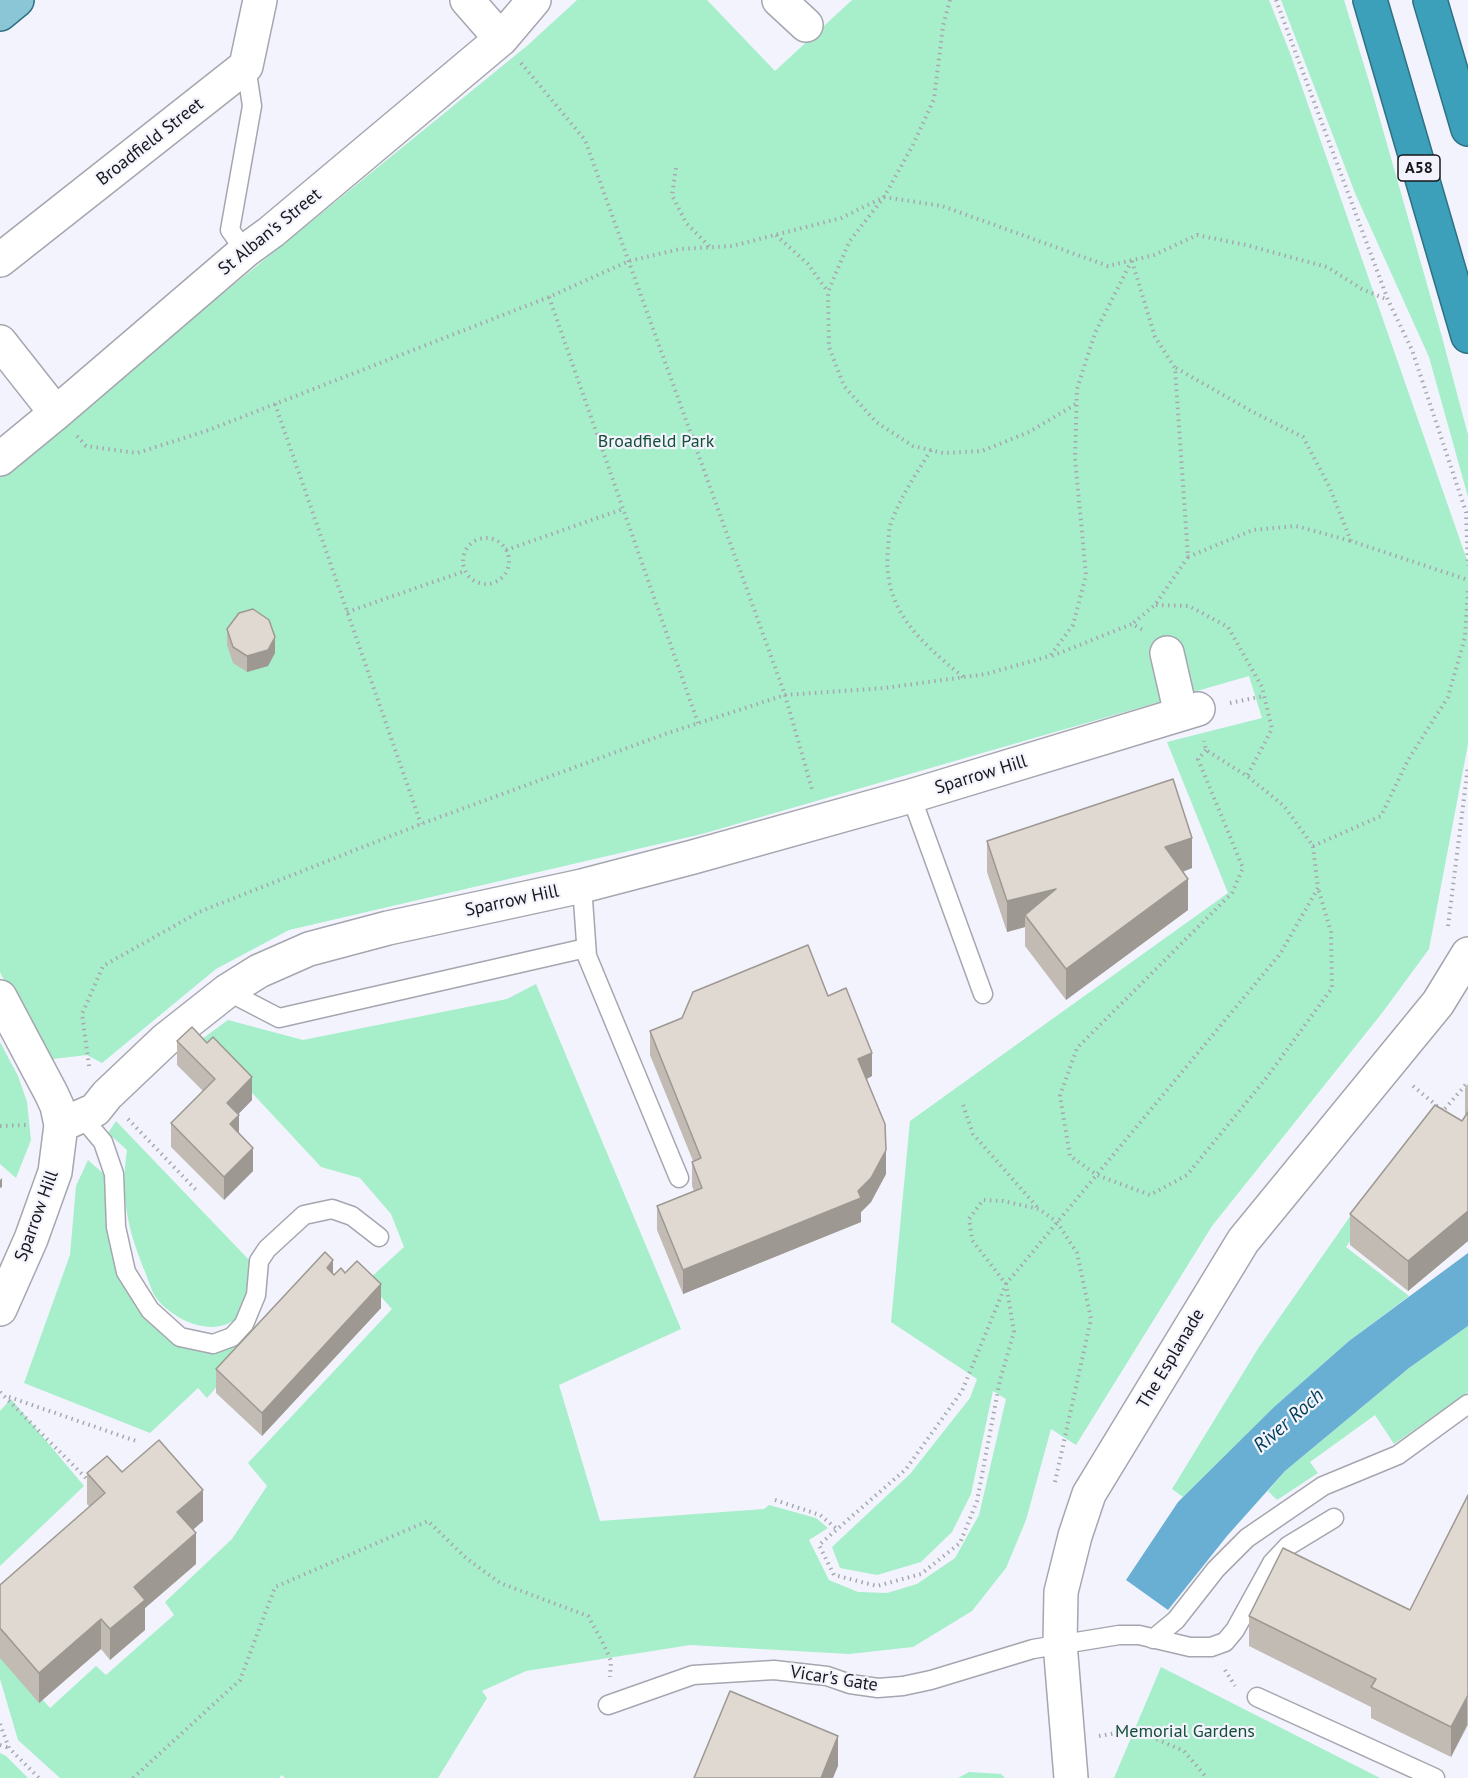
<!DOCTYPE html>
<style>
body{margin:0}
canvas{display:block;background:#f2f3fc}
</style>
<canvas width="1468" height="1778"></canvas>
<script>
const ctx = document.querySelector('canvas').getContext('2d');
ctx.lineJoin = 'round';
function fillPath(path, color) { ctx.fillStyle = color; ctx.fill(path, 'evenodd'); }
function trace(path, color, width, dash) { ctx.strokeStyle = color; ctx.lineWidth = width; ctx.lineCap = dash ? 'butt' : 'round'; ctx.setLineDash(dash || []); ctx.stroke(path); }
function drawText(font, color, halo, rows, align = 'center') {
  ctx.font = font + ' "PT Sans",sans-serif'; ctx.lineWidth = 4.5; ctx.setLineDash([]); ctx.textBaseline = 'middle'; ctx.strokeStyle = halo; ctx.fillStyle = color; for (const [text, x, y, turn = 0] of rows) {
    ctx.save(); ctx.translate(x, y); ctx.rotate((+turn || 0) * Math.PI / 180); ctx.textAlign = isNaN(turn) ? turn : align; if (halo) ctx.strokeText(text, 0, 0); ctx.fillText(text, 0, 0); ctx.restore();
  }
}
const green = new Path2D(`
 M577,0H707L775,71L852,0H1269L1290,53L1468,563V744L1429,949L1382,1013L1212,1226L1076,1445L1051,1429L1026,1520L1006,1568L972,1611L913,1647L849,1654L690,1645L526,1671L482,1691L487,1698L438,1778H285L282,1775L279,1778H60L18,1740L0,1679V1651L50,1708L96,1666L106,1675L174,1615L165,1602L232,1539L267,1486L248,1463L392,1309L367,1281L404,1247L391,1214L360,1178L321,1167L202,1039L228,1020L303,1040L507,999L536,984L681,1329L559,1385L600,1521L764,1509L769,1505L816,1518L828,1528L809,1540L829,1580L858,1592L887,1593L917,1584L955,1558L979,1515L1006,1399L993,1391L971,1494L952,1532L921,1562L877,1575L840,1568L832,1547L910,1474L970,1398L977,1379L891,1322L910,1121L1228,893L1167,742L1262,718L1249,676L702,834L289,930L216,969L102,1063L87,1055L44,1060L0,972V475L528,45Z
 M1281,0H1344L1371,88L1442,337L1468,435V497L1429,357L1355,193Z
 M0,1042L18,1076L27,1102L31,1140L16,1178L0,1164Z
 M116,1121L251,1262C251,1273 253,1288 249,1298C234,1344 181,1328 157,1299C152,1293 149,1282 146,1274C128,1231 120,1197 127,1150L108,1133Z
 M88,1160L105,1175L110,1210L125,1275L159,1323L220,1350L253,1339L254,1344L207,1398L198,1388L150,1433L24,1383L70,1255L76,1186Z
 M1385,1193L1346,1247L1409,1296L1349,1341L1274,1407L1183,1497L1172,1489L1259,1347L1365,1195L1375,1197Z
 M1468,1326V1392L1394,1444L1375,1415L1310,1462L1318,1473L1277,1500L1268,1491L1285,1471L1409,1368Z
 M11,1399L84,1486L0,1566V1411Z
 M1161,1667L1380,1778H1114Z
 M0,1753L6,1756L28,1778H0Z
 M969,1772L1001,1774L1005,1778H958Z`);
const water = new Path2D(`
 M1468,1253V1326L1409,1368L1285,1471L1227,1536L1168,1610L1126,1580L1178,1502L1274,1407L1349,1341Z`);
const path = new Path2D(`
 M950,0L943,26L934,99L913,145L884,197L849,242L828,292L829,347L844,386L876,422L913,446L943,453L982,451L1029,432L1076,404
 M1276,0L1388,300L1412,350L1466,512L1468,566
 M521,63L585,140L785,695L812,789
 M676,168L672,195L686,223L710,247
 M776,235L808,264L828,292
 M1132,261L1155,337L1175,368L1188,557L1155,605L1132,624
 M549,297L698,723
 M1176,368L1253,412L1303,437L1329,486L1351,541L1468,580
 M275,404L421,824
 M77,436L86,446L137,453L206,431L549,297L629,261L680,249L732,246L775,235L841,218L884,197L942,206L1108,266L1154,255L1197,235L1246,245L1327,267L1362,289L1388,300
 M931,450C916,474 901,496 891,523C888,531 889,541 888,550C882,610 921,642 963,677
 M463 561a23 23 0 1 1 46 0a23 23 0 1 1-46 0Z
 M506,550L623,509
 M1188,557L1253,530L1296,526L1351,541
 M1156,605L1189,606L1228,627L1262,687L1272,729L1247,776
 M347,612L465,571
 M1052,656L1132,624L1145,631
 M1230,703L1264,696
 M1206,750L1198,759L1243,868L1232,893L1077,1048L1060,1096L1070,1156L1097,1175L1150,1195L1187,1175L1267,1077L1332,988L1331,932L1318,888
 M1313,846L1381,816L1408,760L1448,697L1465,637L1468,589
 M1448,926L1468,766
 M89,1066L82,1014L103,966L199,912L421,824L665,734L785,695L885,688L986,674L1050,656L1073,625L1086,575L1075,459L1077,389L1095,333L1132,260
 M1413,1086L1443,1111L1468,1082
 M963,1105L973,1134L1039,1209
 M128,1119L196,1190
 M0,1126L27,1125
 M0,1392L89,1481
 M9,1397L136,1441
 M1055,1482L1091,1319L1077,1253L1057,1222L1039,1209L1003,1201L983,1200L969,1219L972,1240L1006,1284L1014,1332L1000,1380L977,1501L960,1543L921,1574L877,1586L834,1575L819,1545L906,1469L962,1391L1006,1284L1280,954L1318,888L1313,846L1284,806L1247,776L1206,750L1204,741
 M775,1500L820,1515L837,1529
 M1225,1670L1235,1686
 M0,1724L9,1748L39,1778
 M1099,1736L1135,1730L1184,1751L1207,1778
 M0,1745L9,1748
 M133,1778L240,1680L275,1587L428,1521L466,1558L500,1583L588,1616L602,1641L611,1661L610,1677`);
const lane = new Path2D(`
 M245,251L230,230L252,106L246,66
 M911,796L983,994
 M582,886L587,956L679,1178
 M227,991L279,1018L586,948
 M81,1116L103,1142L114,1174L116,1227L126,1272L150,1310L180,1337L213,1344L232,1337L244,1324L256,1295L259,1261L267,1249L304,1215L332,1209L352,1216L379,1237
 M1153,1639L1176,1620L1216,1569L1247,1538L1323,1486L1398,1455L1468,1404
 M1257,1697L1435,1778
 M608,1705L693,1675L774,1670L827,1676L850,1684L878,1688L903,1686L931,1680L1033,1649L1119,1635H1139L1190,1647H1211L1225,1642L1235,1630L1272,1563L1288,1546L1334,1518`);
const street = new Path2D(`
 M467,0L501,39
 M779,0L806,25
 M0,260L246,66L260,0
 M0,342L56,413
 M0,459L56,413L245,251L271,232L501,39L534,0
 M1167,653L1181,714
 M0,997L51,1093L57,1106L61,1125
 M0,1309L31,1239L55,1172L61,1125L95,1110L107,1095L165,1040L227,991L259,971L309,949L388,928L582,886L693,857L911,796L1198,709
 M1071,1778L1060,1643L1061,1592L1075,1536L1089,1494L1243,1241L1438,1003L1468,954`);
const primary = new Path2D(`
 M0,14L17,0`);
const highway = new Path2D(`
 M1370,0L1468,336
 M1430,0L1468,129`);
const wall = new Path2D(`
 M227,629L275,653L268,666L247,672L233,663L227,645Z
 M987,841L1192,868L1183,872L1188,910L1066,1000L1025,946V927L1007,932L987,872Z
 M828,996L872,1076L867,1079L886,1174L871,1202L861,1212V1222L683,1294L657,1230V1206L694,1191L692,1186V1162L693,1161L650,1055V1031L682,1018Z
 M177,1041L252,1100L238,1114L239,1133L253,1171L224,1200L171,1147V1123L203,1091L177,1065Z
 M1468,1084V1241L1408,1291L1350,1245V1214L1462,1121L1465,1117V1088Z
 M333,1273L381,1308L262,1436L216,1393V1369Z
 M122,1472L203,1521L193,1530L196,1564L145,1608V1630L110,1660L101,1649L39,1703L0,1658V1585L90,1507L87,1504V1473Z
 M1468,1495V1725L1451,1757L1371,1718V1707L1249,1646V1616L1410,1610Z`);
const shadedWall = new Path2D(`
 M275,637V653L268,666L247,672V656Z
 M1192,838V868L1165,878V847Z
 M1188,879V910L1066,1000V969Z
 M1056,889L1025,915V927L1007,932V901Z
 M872,1053V1076L858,1083V1059Z
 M252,1077V1100L227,1126V1103Z
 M239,1115V1139L230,1124Z
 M253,1148V1171L224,1200V1177Z
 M886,1150V1174L871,1202L861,1212V1222L683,1294V1270L858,1191Z
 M2,1178V1187L0,1188V1180Z
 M1468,1211V1241L1408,1291V1261Z
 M333,1260V1284L327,1268Z
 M381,1284V1308L262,1436V1413Z
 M203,1490V1521L177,1543V1512Z
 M196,1533V1564L145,1608V1630L110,1660V1629L134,1587Z
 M101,1619V1649L39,1703V1673Z
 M1467,1695V1725L1451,1757V1727Z
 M838,1736V1766L833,1778H821Z`);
const building = new Path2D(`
 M253,609L269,620L275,637L268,650L247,656L233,647L227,629L239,613Z
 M1173,779L1192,838L1165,847L1188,879L1066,969L1025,915L1056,889L1007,901L987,841Z
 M808,945L828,996L846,988L872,1053L858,1059L885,1124L886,1150L871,1178L858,1191L861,1198L683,1270L657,1206L702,1188L692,1162L701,1158L650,1031L682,1018L693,992Z
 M192,1027L207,1043L213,1037L252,1077L227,1103L239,1115L230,1124L253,1148L224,1177L171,1123L215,1079L177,1041Z
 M1435,1105L1462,1121L1468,1112V1211L1408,1261L1350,1214Z
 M325,1252L333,1260L327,1268L334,1275L341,1268L345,1273L357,1261L381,1284L262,1413L216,1369Z
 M159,1440L203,1490L177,1512L196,1533L134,1587L145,1600L110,1629L101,1619L39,1673L0,1628V1585L105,1493L87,1473L107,1456L122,1472Z
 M1468,1495V1695L1451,1727L1371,1687L1376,1679L1249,1616L1283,1548L1410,1610Z
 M730,1691L838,1736L821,1778H694Z`);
const shields = [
 [1419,168,42]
];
const shieldNames = [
 ["A58",1419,168]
];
const streetNames = [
 ["Broadfield Street",150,142,-38],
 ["St Alban's Street",270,232,-39],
 ["Sparrow Hill",981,775,-17],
 ["Sparrow Hill",512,901,-12],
 ["Sparrow Hill",37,1216,-70],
 ["The Esplanade",1171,1359,-59],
 ["Vicar's Gate",834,1679,9]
];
const parkNames = [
 ["Broadfield Park",656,442],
 ["Memorial Gardens",1185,1732]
];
const waterNames = [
 ["River Roch",1289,1421,-41]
];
fillPath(green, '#a7eecb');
fillPath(water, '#69afd3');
trace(lane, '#a5a6af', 21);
trace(street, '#a5a6af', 36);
trace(primary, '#307083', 36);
trace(highway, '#307083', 36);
trace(path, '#a7a8af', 4, [1.5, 4.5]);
trace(lane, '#fff', 18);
trace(street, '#fff', 33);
trace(primary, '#8bc6d6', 33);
trace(highway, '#3da0bb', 33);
fillPath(wall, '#c1bbb4');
fillPath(shadedWall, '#9d9892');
fillPath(building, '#e0d9d1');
trace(building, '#9d9892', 1.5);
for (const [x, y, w] of shields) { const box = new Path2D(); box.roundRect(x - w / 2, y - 13, w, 26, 4.5); ctx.fillStyle = '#f2f3fc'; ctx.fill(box); trace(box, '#17171b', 1.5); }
drawText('bold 16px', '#17171b', null, shieldNames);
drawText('18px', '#17171b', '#f2f3fc', streetNames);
drawText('18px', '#154e38', '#f2f3fc', parkNames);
drawText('italic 20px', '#003d55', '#f2f3fc', waterNames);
</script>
